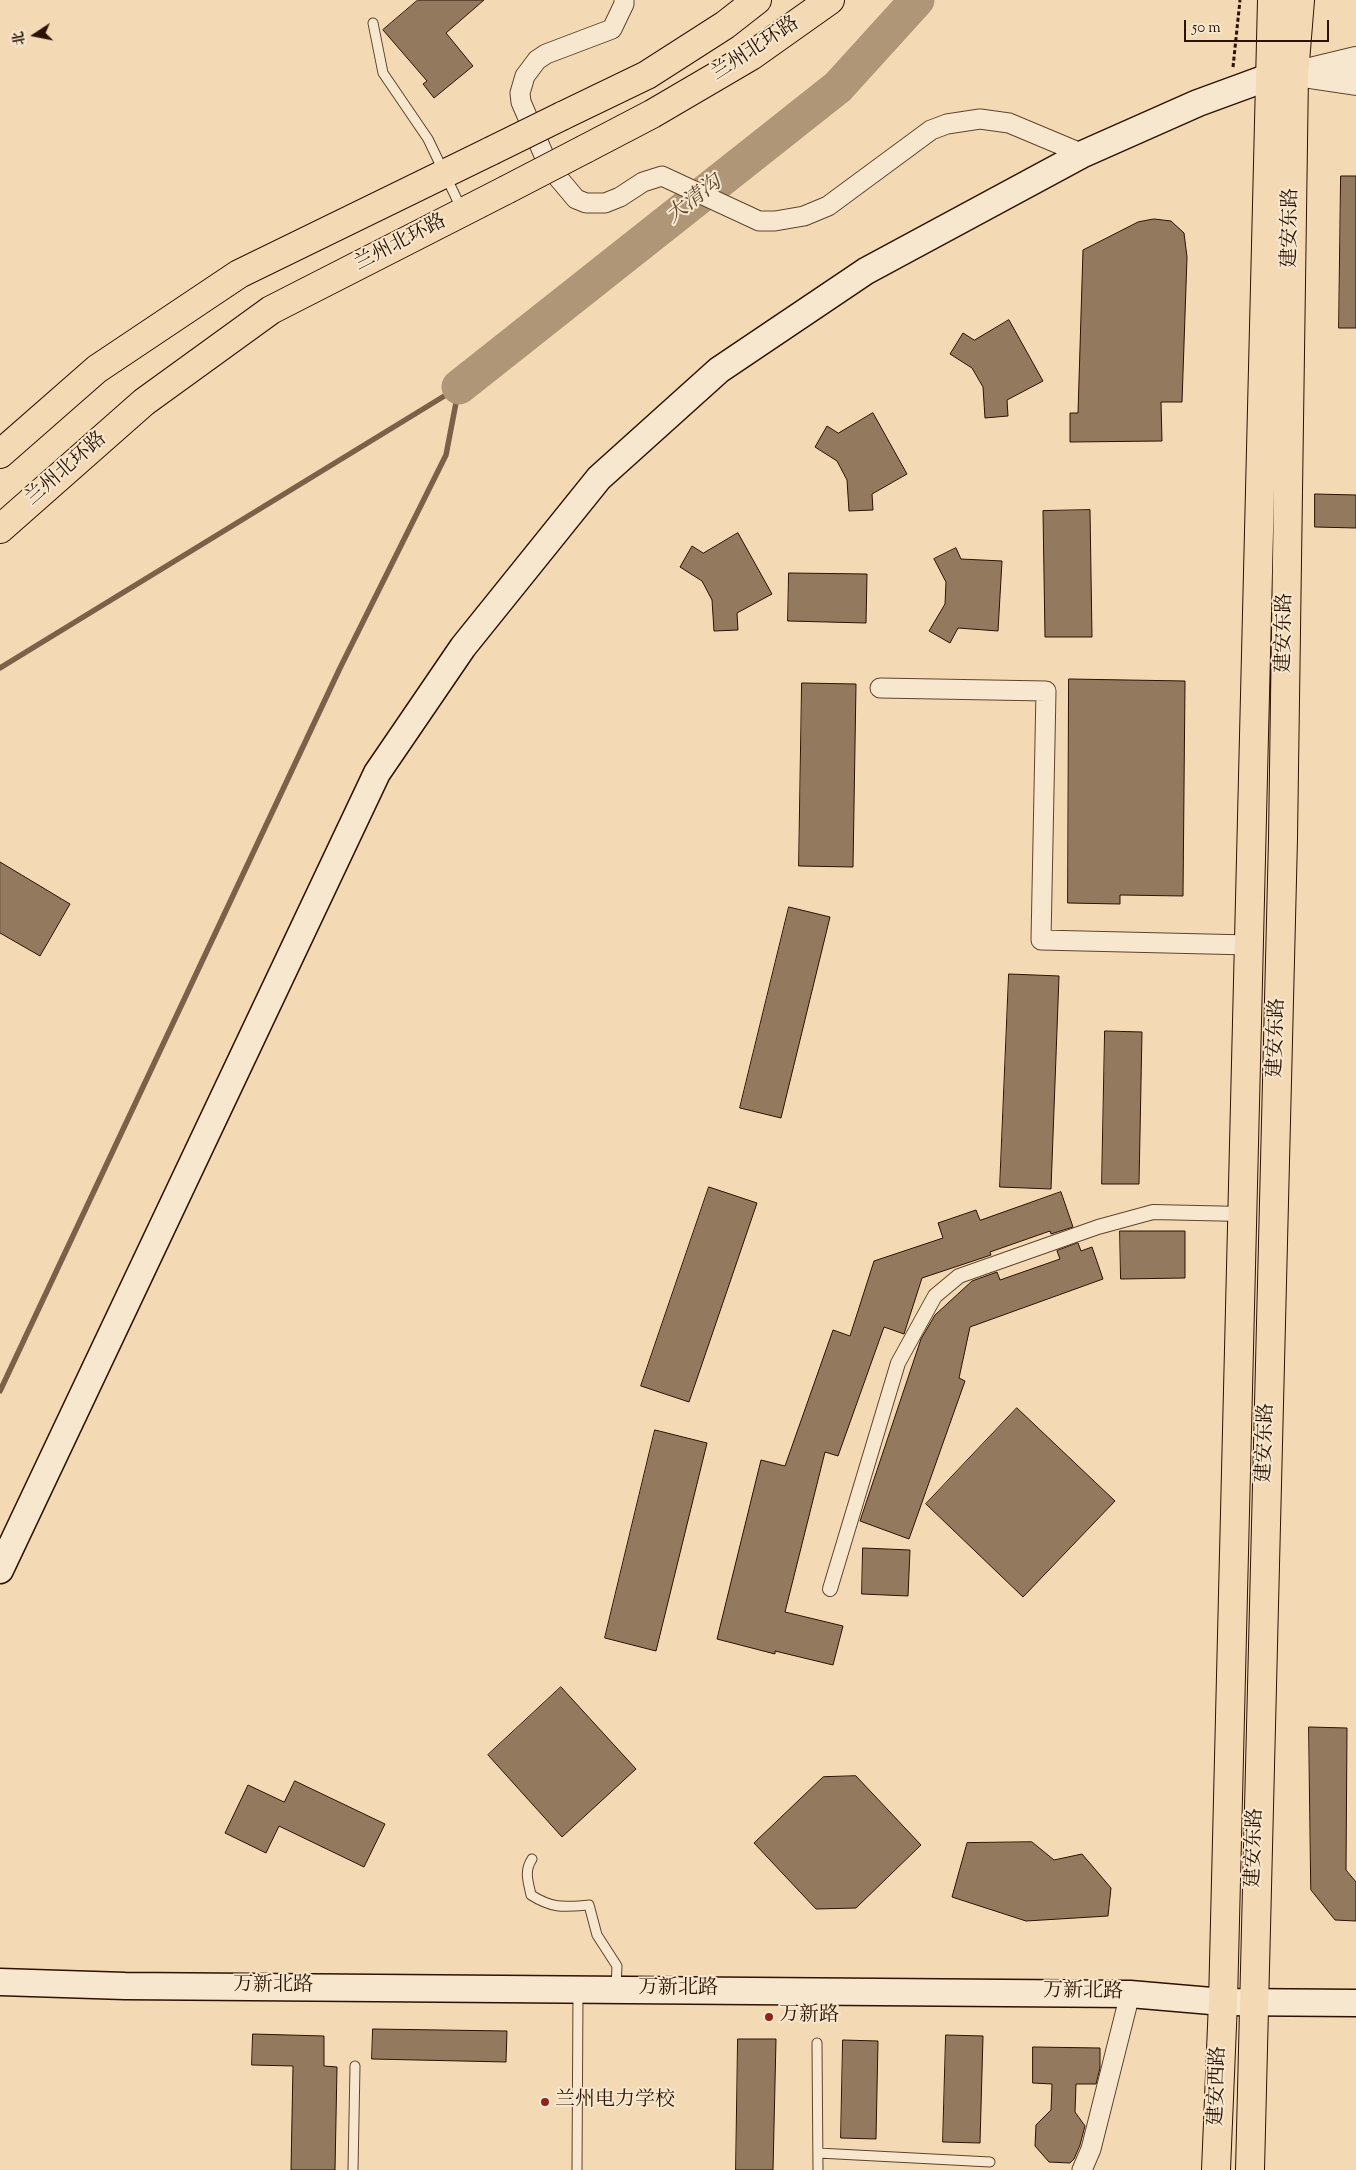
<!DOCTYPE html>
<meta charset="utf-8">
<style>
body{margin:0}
#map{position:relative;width:1356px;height:2170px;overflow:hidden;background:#f3dab4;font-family:"Sorts Mill Goudy","Noto Serif SC",serif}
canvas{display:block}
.north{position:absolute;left:10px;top:10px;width:50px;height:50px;-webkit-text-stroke:4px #f7e7ce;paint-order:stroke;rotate:259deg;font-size:14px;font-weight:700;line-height:20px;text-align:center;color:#2c1200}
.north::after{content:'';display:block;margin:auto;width:18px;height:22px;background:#2c1200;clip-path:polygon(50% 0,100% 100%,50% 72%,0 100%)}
.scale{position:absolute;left:1184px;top:20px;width:145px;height:22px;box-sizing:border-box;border:2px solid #2c1200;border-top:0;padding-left:6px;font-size:15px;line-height:18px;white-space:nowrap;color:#2c1200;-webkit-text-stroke:4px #f7e7ce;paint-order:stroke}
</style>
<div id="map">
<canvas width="1356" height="2170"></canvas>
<div class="north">北</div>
<div class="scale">50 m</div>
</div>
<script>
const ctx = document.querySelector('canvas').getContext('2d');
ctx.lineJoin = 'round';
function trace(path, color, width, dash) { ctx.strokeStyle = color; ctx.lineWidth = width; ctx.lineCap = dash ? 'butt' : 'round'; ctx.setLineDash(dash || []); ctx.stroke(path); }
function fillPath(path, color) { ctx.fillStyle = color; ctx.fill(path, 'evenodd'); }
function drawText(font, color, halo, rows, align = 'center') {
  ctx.font = font + ' "Sorts Mill Goudy","Noto Serif SC",serif'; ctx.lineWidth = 4; ctx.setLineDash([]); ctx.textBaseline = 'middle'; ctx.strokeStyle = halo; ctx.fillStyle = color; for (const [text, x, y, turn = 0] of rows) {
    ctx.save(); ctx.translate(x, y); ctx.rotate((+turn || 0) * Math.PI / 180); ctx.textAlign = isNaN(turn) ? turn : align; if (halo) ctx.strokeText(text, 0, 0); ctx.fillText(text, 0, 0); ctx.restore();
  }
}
const stream = new Path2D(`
 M0,668L459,387
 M0,1391L340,668L446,455L459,387`);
const river = new Path2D(`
 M459,387L838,87L917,0`);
const building = new Path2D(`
 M418,0H484L446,33L473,66L434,98L423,84L427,81L383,30Z
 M1341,176H1356V328H1339Z
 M1154,219L1171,221L1184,233L1187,257L1182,402H1161L1162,441L1070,442V413H1078L1083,250L1138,222Z
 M1009,320L1043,381L1007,400L1008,416L985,418L983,387L972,368L950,354L963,333L974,340Z
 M873,413L907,474L872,494L873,510L849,511L847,480L837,461L815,447L827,426L838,433Z
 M1315,494L1356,495V528L1315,527Z
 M1090,510L1092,637H1045L1043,511Z
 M738,533L772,594L737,613L738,630L714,631L712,600L702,581L680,567L692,546L703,553Z
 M956,548L961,559L1002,561L998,631L958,628L950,643L929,631L945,604L946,582L934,559Z
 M789,573L867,574L866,623L788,621Z
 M1069,679L1185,681L1183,896L1120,895V904L1068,903Z
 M802,683L856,684L853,867L799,866Z
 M0,862L70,904L40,956L0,933Z
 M789,907L830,917L781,1118L740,1108Z
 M1009,974L1059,976L1051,1189L1000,1187Z
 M1105,1031L1142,1032L1139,1184H1102Z
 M709,1187L757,1203L689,1402L641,1386Z
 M1061,1192L1073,1227L1051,1234L1050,1231L990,1252L991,1255L922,1278L904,1334L884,1327L838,1456L825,1452L785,1612L843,1626L833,1665L775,1651V1654L717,1639L761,1460L785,1466L833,1330L850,1336L874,1261L943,1238L938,1223L976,1210L980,1220Z
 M1120,1231H1185V1278L1121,1279Z
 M1078,1243L1081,1251L1092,1247L1103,1279L970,1327L959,1378L965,1381L909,1539L860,1521L921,1339L935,1315L972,1281L997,1272L1000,1280L1060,1259L1057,1251Z
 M1017,1408L1115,1501L1023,1597L926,1504Z
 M655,1430L707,1443L656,1651L605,1638Z
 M863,1548L910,1550L908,1596L862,1594Z
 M561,1687L636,1769L562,1837L488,1755Z
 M1309,1727L1347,1728L1346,1870L1356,1882V1921L1335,1920L1311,1890Z
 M856,1776L921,1845L856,1908L816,1909L754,1843L823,1777Z
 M295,1781L385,1824L364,1867L279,1826L266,1853L225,1833L248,1785L284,1802Z
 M1032,1842L1054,1860L1082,1854L1111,1888L1108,1916L1026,1921L952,1897L967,1843Z
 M373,2029L507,2031L506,2062L372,2059Z
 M253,2034L324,2036V2066L337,2067L335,2170H291L293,2066L252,2065Z
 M946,2035L983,2036L980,2143L943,2142Z
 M738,2039H776L773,2170H736Z
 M843,2040L878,2041L876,2139L841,2138Z
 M1033,2047L1100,2048V2068L1096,2084H1076L1075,2112L1085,2126L1080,2145L1074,2159L1070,2163L1049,2162L1035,2146L1036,2125L1051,2110L1052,2084L1033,2083Z`);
const path = new Path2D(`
 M1233,67L1240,0`);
const service = new Path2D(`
 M373,23L383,73L428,139L462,210
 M532,1859C524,1871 528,1881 531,1895C553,1909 564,1907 589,1905L597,1935L617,1966L616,1987
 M817,2043L818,2170
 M818,2153L990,2162
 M353,2170L355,2066
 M577,2170L578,1992`);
const pedestrian = new Path2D(`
 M830,1589L898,1363L935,1296L959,1276L1098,1227L1153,1212L1242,1214`);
const minor = new Path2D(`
 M624,0V4L612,29L546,54L537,60L525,76L520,93L521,102L549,167L576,199L586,203H605L620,197L643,182L662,176L759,221H775L804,216L828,206L931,130L947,124L980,119L1009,123L1083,154
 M880,688L1046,691L1041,940L1249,945
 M1082,2170L1091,2149L1130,1994`);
const tertiary = new Path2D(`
 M1277,76L1294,74L1356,59
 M1309,76L1356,83`);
const secondary = new Path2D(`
 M0,1570L377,773L463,647L599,478L719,370L866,271L1083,154L1198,103L1269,77
 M0,1982L125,1986L1130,1994L1223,2002L1356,2003`);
const primary = new Path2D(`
 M1216,2170L1223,2002L1272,0
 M1250,2170L1283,839L1294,74L1300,0`);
const trunk = new Path2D(`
 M562,116L647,75L725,25L757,0
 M585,149L652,114L751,56L830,0
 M0,454L97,369L239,274L491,151
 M0,529L144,402L271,310L506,190`);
const trunkBridge = new Path2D(`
 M491,151L562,116
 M506,190L585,149`);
const markers = [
 [769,2017,5,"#8f2418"],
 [545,2102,5,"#8f2418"]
];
const streetNames = [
 ["兰州北环路",756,50,-33],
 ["建安东路",1292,228,-89],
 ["兰州北环路",401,244,-27],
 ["兰州北环路",67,470,-41],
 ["建安东路",1286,633,-89],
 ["建安东路",1278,1038,-88],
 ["建安东路",1267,1443,-88],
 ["建安东路",1256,1848,-88],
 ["万新北路",273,1987],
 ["万新北路",678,1990],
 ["万新北路",1083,1993,1],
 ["建安西路",1219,2086,-88]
];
const poiNames = [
 ["万新路",779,2017],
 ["兰州电力学校",555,2102]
];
const waterNames = [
 ["大清沟",695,201,-38]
];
trace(stream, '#7b6147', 5.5);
trace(river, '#af9677', 35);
fillPath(building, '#937a5e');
trace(building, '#2c1200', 1);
trace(service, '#5e442d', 11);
trace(pedestrian, '#5e442d', 16);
trace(minor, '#5e442d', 21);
trace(tertiary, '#5e442d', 26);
trace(secondary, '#2c1200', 29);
trace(primary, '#2c1200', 30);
trace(trunk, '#2c1200', 30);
trace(path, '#2c1200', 3, [4, 2.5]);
trace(service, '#f7e7ce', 9);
trace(pedestrian, '#f7e7ce', 14);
trace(minor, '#f7e7ce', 19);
trace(tertiary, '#f7e7ce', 24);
trace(secondary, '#f7e7ce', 26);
trace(primary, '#f3dab4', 28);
trace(trunk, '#f3dab4', 28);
trace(trunkBridge, '#2c1200', 30, []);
trace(trunkBridge, '#f3dab4', 28);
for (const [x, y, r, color] of markers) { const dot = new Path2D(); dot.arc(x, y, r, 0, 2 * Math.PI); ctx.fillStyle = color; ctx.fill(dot); trace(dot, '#f7e7ce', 2); }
drawText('20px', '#2c1200', '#f7e7ce', streetNames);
drawText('20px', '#2c1200', '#f7e7ce', poiNames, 'left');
drawText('italic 21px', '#604730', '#f7e7ce', waterNames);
</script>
